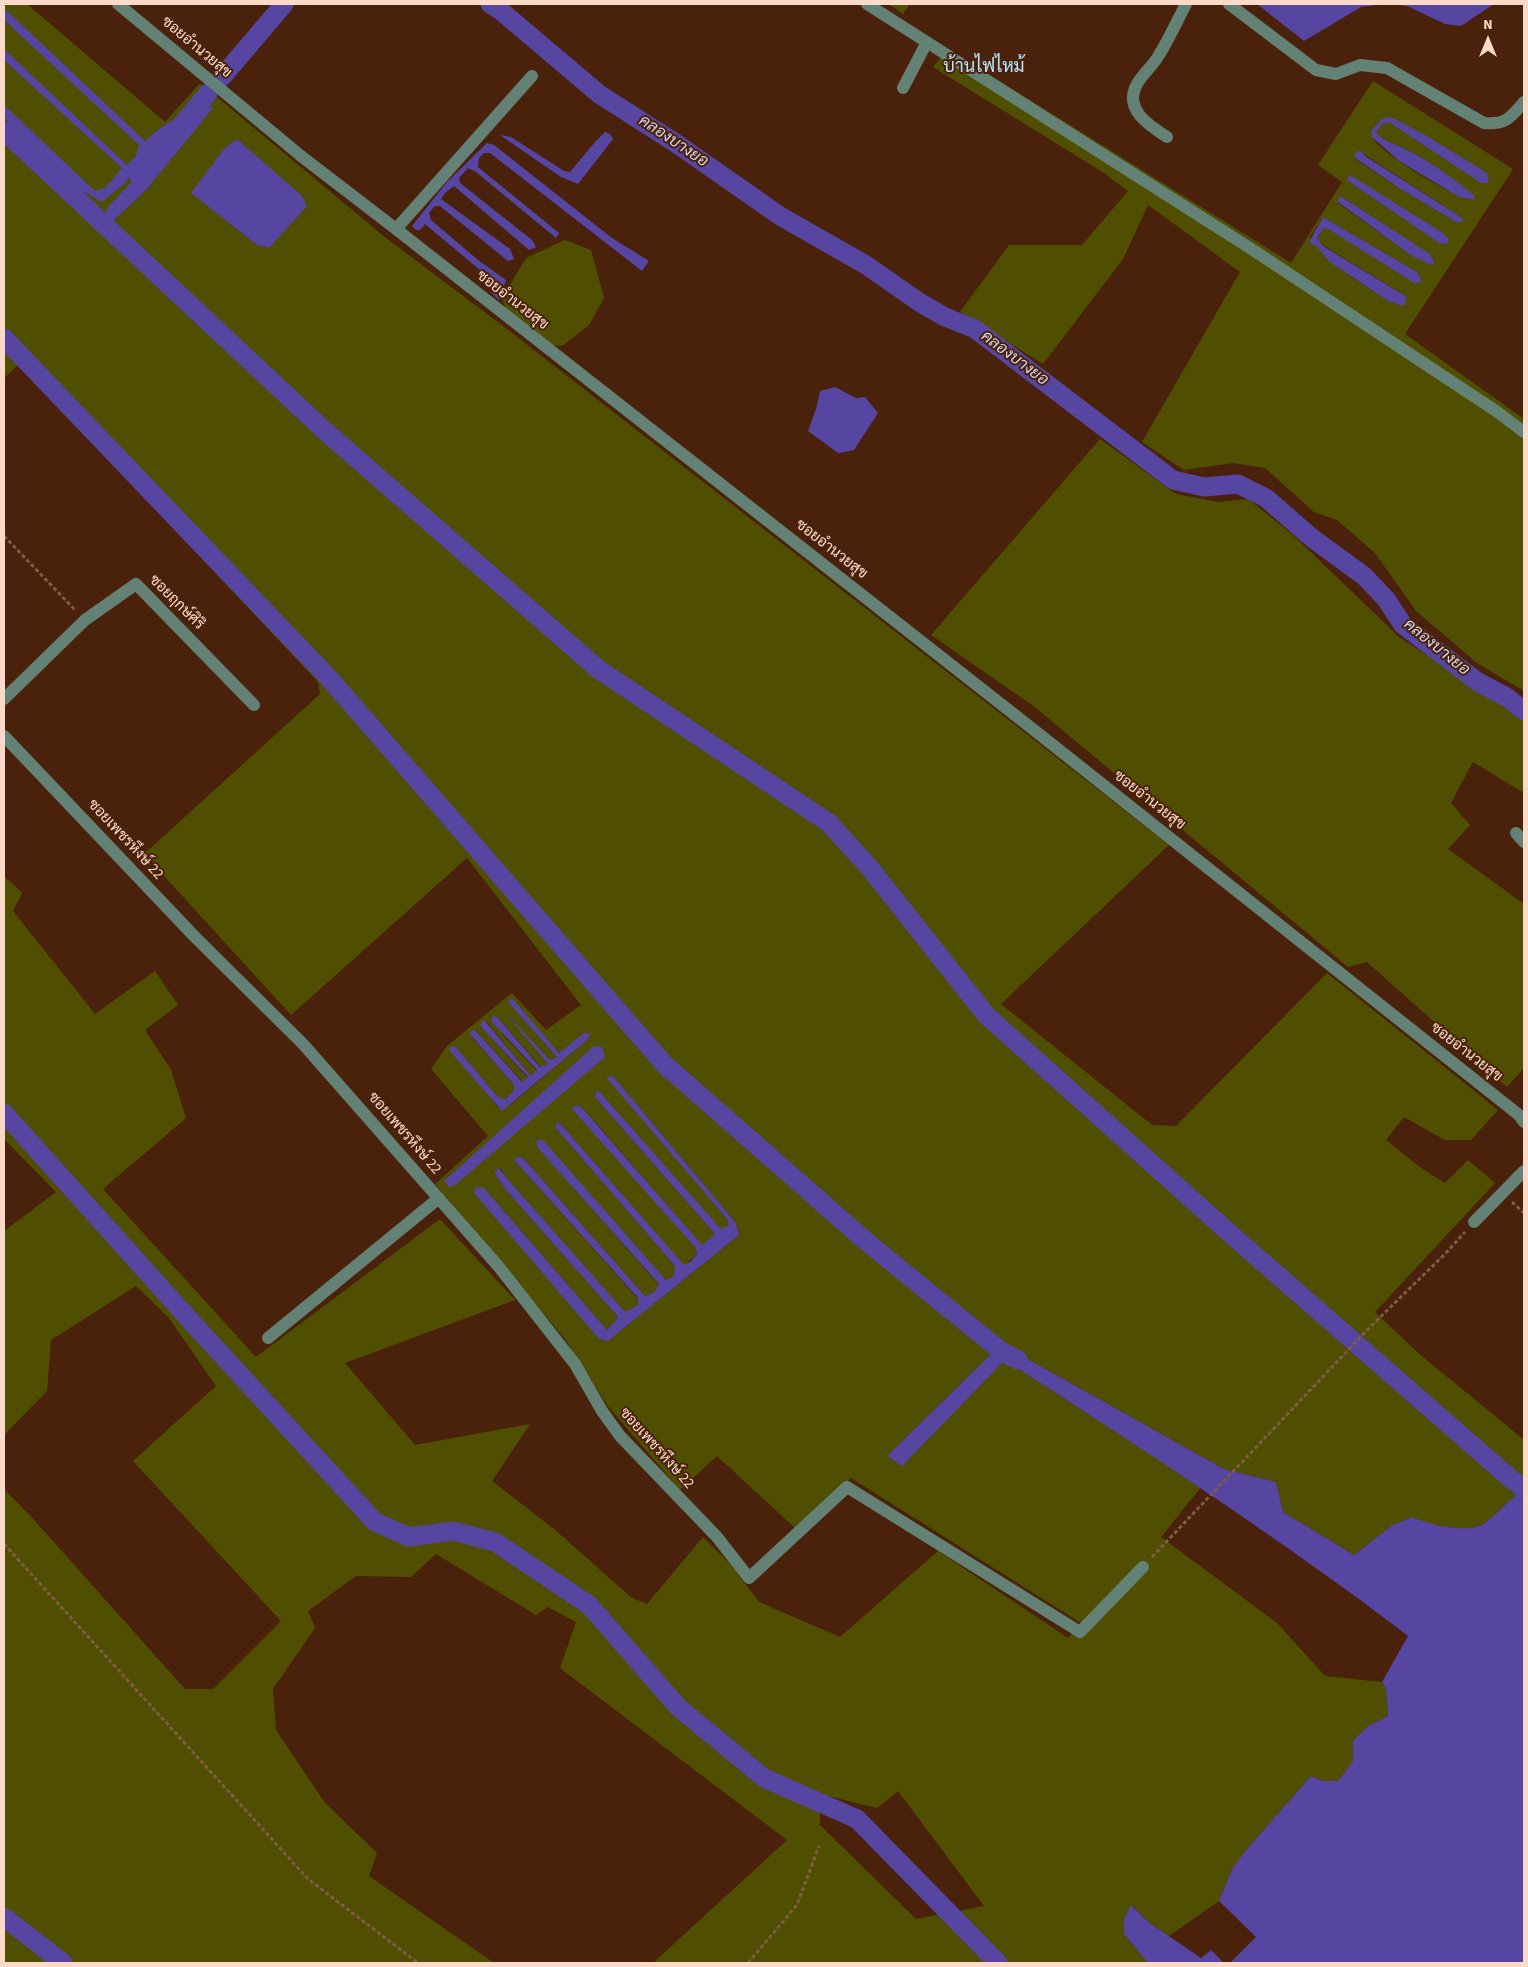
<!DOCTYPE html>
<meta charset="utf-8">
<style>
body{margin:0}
#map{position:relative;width:1528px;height:1967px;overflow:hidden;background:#4a220b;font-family:"Source Sans 3",sans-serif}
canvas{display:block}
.frame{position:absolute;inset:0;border:5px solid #fbdac9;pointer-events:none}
.north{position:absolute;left:1463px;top:15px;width:50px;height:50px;-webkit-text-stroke:4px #4a220b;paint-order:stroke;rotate:0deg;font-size:14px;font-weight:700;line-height:20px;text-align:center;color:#fbdac9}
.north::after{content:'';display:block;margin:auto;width:18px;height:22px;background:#fbdac9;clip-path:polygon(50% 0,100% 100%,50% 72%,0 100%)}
</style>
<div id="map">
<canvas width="1528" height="1967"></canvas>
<div class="frame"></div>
<div class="north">N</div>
</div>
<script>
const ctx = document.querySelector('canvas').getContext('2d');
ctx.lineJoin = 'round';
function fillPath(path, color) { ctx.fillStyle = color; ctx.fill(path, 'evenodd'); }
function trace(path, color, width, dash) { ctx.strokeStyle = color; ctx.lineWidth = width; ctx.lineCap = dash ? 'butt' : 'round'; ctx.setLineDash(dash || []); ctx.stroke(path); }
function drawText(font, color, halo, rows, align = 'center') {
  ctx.font = font + ' "Source Sans 3",Sarabun,sans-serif'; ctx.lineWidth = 4; ctx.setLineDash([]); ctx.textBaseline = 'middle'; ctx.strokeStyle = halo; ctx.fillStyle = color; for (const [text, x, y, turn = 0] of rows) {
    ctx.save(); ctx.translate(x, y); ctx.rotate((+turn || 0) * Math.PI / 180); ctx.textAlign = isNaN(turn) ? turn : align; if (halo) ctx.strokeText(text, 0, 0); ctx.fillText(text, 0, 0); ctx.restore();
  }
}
const green = new Path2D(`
 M4,4H27L165,122L200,83L386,238L503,326L1169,845L1001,1004L1152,1125L1176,1126L1327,973L1498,1110L1471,1140H1445L1404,1117L1386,1140L1421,1168L1445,1183L1468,1160L1495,1183L1375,1312L1417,1352L1524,1440V1489C1509,1499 1498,1514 1483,1524C1468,1534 1427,1524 1411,1518L1391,1526L1354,1555L1283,1512L1276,1482L1224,1469L1001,1344L887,1456L902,1465L1005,1360L1201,1487L1161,1537L1277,1623L1325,1676L1382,1682L1386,1689L1388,1716L1368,1726L1353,1761L1338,1781H1323L1311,1776L1246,1850L1232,1869L1219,1901L1169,1936L1151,1924L1132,1905L1124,1934L1148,1963H653L787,1840L560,1668L576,1622L548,1607L536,1615L436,1554L411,1577L356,1576L308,1611L315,1628L273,1689L276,1730L325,1803L377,1853L369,1876L494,1963H68L4,1908V1489L35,1521L185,1689H213L281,1621L133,1461L216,1386L169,1318L136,1286L51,1340L47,1391L4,1435V1231L56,1192L4,1139V876L22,893L13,911L95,1014L155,971L178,1005L145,1030L171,1070L186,1118L103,1189L256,1357L440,1219L515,1300L345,1363L415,1445L530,1424L492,1481L554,1529L632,1598L647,1604L703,1537L731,1565L759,1602L840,1637L938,1551L1068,1638L1081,1623L851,1478L795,1528L717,1456L680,1490L607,1405L565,1339L435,1184L488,1136L431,1069L447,1046L512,993L546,1030L581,1005L467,858L291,1015L144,854L320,694L318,682L19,364L4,378ZM212,108L147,189L112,222ZM192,193L269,248L257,245ZM509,1003L560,1053L590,1034L586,1041L510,1105L498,1108L455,1046L498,1097L503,1100L507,1098L514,1090V1085L472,1037L476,1031L523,1082L528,1078L480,1026L486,1021L531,1076L537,1071L504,1036L493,1015L498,1018L541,1067L548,1064L510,1018L550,1060L557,1057ZM613,1076L736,1223L739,1235L608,1341L599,1339L484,1188L607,1330L618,1317L505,1189L494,1172L500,1168L505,1176L625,1313L638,1305V1299L515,1161L518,1156L524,1159L645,1296L654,1292L659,1285L538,1147L537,1140L666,1280L675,1276V1266L555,1127L558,1121L684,1266L697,1254L695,1247L585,1110L702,1246L715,1234L594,1096L598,1090L721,1230L729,1225L727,1219ZM898,1791L984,1906L916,1919L820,1825V1794L877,1808Z
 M889,4H910L903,14Z
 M948,49L1291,263L1342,182L1318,165L1373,81L1513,169L1405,334L1524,419V691L1477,663L1416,611L1375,553L1337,520L1314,512L1265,468L1233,463L1184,470L1142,442L1240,272L1148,205L1123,259L1043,364L960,312L1009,245H1082L1128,191L1104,173L933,67ZM1392,117L1407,133L1389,122L1381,125L1375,133C1387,143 1400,146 1413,153C1436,166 1456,181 1474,200C1452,197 1391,159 1376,142C1373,139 1373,135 1371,131ZM1360,151L1365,155L1461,217L1462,222H1456L1399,188L1355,159ZM1348,177L1447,244L1438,242L1348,181ZM1342,197L1429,254L1435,264L1409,254L1338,203L1339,198ZM1323,217L1417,272L1422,280L1324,227L1317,239L1323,245L1407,297L1388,301C1361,282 1329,266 1310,237Z
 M565,240L591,250L604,298L589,325L562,346L550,345L506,310L502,298L526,258Z
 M1100,439L1176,494L1218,502L1248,499L1293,535L1399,637L1524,718V793L1473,762L1451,803L1470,825L1448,849L1524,904V1068L1507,1087L1367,962L1348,967L1032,705L931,635Z
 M4,1927L51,1963H4Z`);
const water = new Path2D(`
 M1257,4H1384L1361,7L1304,41Z
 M1389,4H1494L1461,26L1445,24L1407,6Z
 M4,8L145,141L159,129L179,116L124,184L102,202L81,190L4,118V105L95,191L105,188L122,168L4,60V49L127,165L136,156L139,145L4,20Z
 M205,105L213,108L147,189L112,222L104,219L108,207Z
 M1391,117L1425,135L1487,173L1489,183H1481L1389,122L1381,125L1376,133C1387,143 1400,146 1413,153C1435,165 1455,180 1474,195V200L1459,197L1399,161L1372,137L1371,131L1382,119Z
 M605,132L610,134L613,139L578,184L561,177L500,135L511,137L564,171L570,172L595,142Z
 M237,139L302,196L307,206L269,248L257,245L191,193L224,149Z
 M487,143L494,145L612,238L649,261L642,271L490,153H484L479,158L478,167L559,233L556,238L476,172L468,168L459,178L460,183L532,240L536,247L529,250L454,186L445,193L441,199L510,249L514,259L508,261L440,206H435L429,213L431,220L478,260L506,280L499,300L491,292L495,284L492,280L425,224L420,230H416L412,226L446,183Z
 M1360,150L1365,156L1461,217L1463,222H1456L1399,188L1355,158V154Z
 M1350,175L1443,233L1449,239L1447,244L1439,243L1348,181V177Z
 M1339,197H1342L1430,254L1435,264H1428L1409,254L1338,202Z
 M1323,217L1417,272L1422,280L1416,284L1328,229L1324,228L1317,238L1323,246L1407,297L1404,306L1388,301L1330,262L1316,246L1309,242Z
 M835,387L856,398L865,397L878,413L854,450L838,453L808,431L816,409L820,391Z
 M510,999H513L559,1053L584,1033L591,1034L586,1041L502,1111L449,1050L451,1047L455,1046L498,1097L503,1099L507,1098L514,1090V1085L469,1033L473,1030L476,1031L522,1082L528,1077L480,1026L482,1021H485L531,1076L537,1070L491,1021L493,1015L498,1018L540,1067L548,1064L502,1009L550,1060L557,1057L508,1002Z
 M594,1046L602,1047L605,1057L454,1186L449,1187L444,1181Z
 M613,1076L736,1223L739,1235L608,1341L599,1339L474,1193L476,1187L484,1188L607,1330L618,1317L505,1189L494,1172L499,1168L505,1176L625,1312L638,1305V1298L514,1160L519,1156L524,1159L645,1296L654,1292L659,1284L537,1147V1140H543L666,1280L674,1276L675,1266L555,1127L558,1121L684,1265L690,1262L697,1254L695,1247L571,1108L578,1105L584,1110L702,1245L715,1234L594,1096L598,1090L721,1229L729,1225L727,1219L606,1077Z
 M1001,1344L1224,1469L1276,1482L1283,1512L1354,1555L1391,1526L1412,1517C1427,1524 1468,1534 1483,1524C1498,1514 1509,1499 1524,1489V1963H1230L1256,1937L1219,1901L1232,1869L1246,1850L1311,1776L1323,1781H1338L1353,1761V1741L1368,1726L1388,1716L1386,1689L1382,1682L1408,1636C1279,1537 1142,1449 1005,1360L902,1466L887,1456Z
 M1131,1905L1151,1924L1201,1958L1211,1950L1224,1963H1148L1124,1934V1919Z`);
const canal = new Path2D(`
 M490,4L501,11L599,94L677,144L780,216L866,265L919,302L945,317L975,329L1173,480L1204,487L1238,484L1266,498L1312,538L1364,576L1386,599L1403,625L1478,682L1508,698L1524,711
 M222,77L284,4
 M4,131L325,431L598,669L829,823L869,867L986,1015L1226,1230L1511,1479L1524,1489
 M139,177L208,93
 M4,338L328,677L665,1065L868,1243L1001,1351L1018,1360
 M4,1113L188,1318L375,1522L409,1537L453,1531L495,1542L589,1605L678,1707L764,1778L857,1819L998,1963
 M4,1917L63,1963`);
const path = new Path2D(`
 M4,536L76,611
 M1512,1202L1524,1213
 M4,1544L308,1879L418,1963
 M1152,1557L1371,1326L1445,1254L1465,1232
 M748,1963L797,1905L819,1846`);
const minor = new Path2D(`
 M118,4L301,156L396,229L1034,730L1519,1115L1524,1122
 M867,4L1253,250L1496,411L1524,432
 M1229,4L1316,70L1336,74L1360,65L1387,68L1484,123C1506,125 1510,118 1524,102
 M903,88L927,42
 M1167,137C1150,126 1124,110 1136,86C1141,75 1153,66 1159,55C1169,39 1177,21 1186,4
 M396,229L532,76
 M4,699L85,620L136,584L254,705
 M4,736L195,937L303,1044L499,1267L575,1364L602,1411L620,1436L717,1537L749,1578L847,1487L1080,1632L1143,1567
 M1516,833L1524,842
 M1474,1222L1524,1171
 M268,1338L439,1198`);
const streetNames = [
 ["ซอยอำนวยสุข",196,48,40],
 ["ซอยอำนวยสุข",512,301,38],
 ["ซอยอำนวยสุข",831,550,38],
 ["ซอยฤกษ์ศิริ",176,603,45],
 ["ซอยอำนวยสุข",1149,801,38],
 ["ซอยเพชรหึงษ์ 22",125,840,47],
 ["ซอยอำนวยสุข",1466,1053,38],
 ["ซอยเพชรหึงษ์ 22",404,1134,49],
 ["ซอยเพชรหึงษ์ 22",656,1449,48]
];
const waterNames = [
 ["คลองบางยอ",673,142,34],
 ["คลองบางยอ",1014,359,37],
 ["คลองบางยอ",1436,648,39]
];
const quarterNames = [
 ["บ้านไฟไหม้",984,68]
];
fillPath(green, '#504f01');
fillPath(water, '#5645a1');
trace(canal, '#5645a1', 19);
trace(path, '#815b46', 3, [4, 2.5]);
trace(minor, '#638175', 12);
drawText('15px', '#fbdac9', '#4a220b', streetNames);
drawText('italic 16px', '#d5d4ed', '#4a220b', waterNames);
drawText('18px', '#b4e5fc', '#4a220b', quarterNames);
</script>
